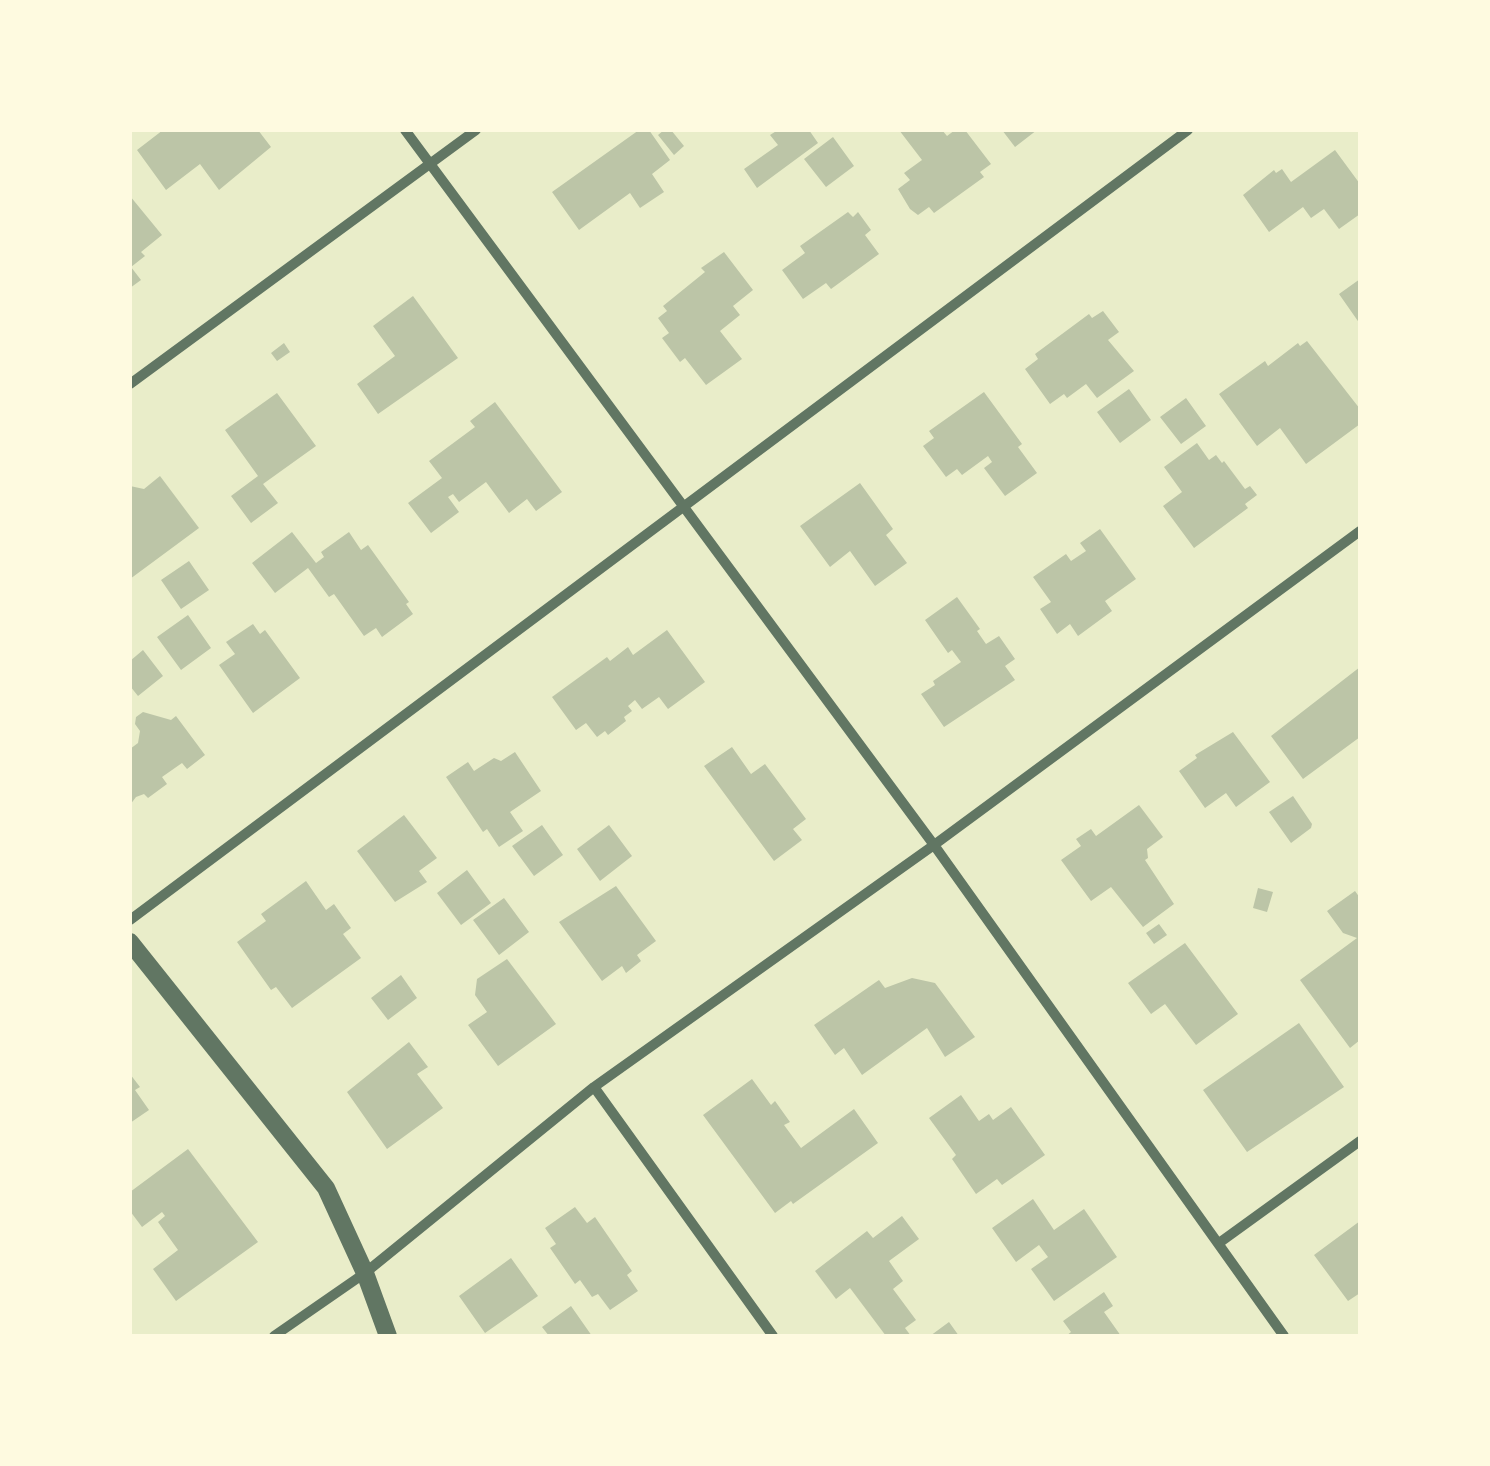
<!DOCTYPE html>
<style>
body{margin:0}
#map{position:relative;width:1490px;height:1466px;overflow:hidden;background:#e9edc9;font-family:Spectral,serif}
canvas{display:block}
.frame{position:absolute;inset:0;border:132px solid #fefae0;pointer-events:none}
</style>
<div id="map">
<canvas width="1490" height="1466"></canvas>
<div class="frame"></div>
</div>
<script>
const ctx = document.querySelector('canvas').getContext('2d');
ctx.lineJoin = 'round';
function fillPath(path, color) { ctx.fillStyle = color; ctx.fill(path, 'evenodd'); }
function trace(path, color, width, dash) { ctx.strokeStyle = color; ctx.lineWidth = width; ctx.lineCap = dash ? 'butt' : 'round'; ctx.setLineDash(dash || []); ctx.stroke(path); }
const building = new Path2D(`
 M163,130H258L271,147L219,190L200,164L166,190L137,150Z
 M639,130H649L670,160L652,174L664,192L640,208L630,193L579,230L552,192Z
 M664,130H671L684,146L674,155L658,135Z
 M778,130H809L818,143L757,188L744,169L778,145L770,135Z
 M899,130H942L947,136L955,130H965L991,164L980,172L984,177L934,213L929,207L918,215L910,209L898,189L910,180L904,173L922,160Z
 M1002,130H1037L1015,147Z
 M833,137L854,166L826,187L804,159Z
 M1335,150L1360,184V214L1339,229L1324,209L1311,218L1303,207L1269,232L1243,195L1274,170L1276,173L1282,169L1291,182Z
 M130,196L162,235L141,252L145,256L131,267L141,280L130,288Z
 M848,212L853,217L858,212L871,230L865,235L879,254L831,289L826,283L803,299L782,270L805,253L800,246Z
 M724,252L753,290L733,306L740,315L720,331L742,359L706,385L685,358L680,362L662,338L669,333L658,318L667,311L663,306L705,272L701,268Z
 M1360,279V324L1339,294Z
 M413,296L458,358L378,414L357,384L395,356L373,326Z
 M1103,311L1119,332L1108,340L1134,371L1097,398L1086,384L1067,398L1064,394L1050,404L1025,369L1038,359L1035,354L1089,314L1092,318Z
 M1307,341L1360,409V424L1306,464L1280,428L1257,446L1219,394L1265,361L1268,366L1298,343L1300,346Z
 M284,343L290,352L277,361L271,353Z
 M1129,389L1151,420L1120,443L1097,412Z
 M984,392L1022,444L1018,447L1037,473L1005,496L984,468L992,462L988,456L962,475L957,469L946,477L923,446L934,438L929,431Z
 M277,393L316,446L263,484L278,503L251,523L231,496L258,476L225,430Z
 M1186,398L1206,426L1181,444L1160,417Z
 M495,402L562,492L536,511L527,499L509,513L486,482L459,502L453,494L448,497L459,512L431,533L408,503L442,478L429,461L475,427L470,421Z
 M1197,443L1209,460L1216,455L1222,463L1224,461L1245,489L1250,486L1257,495L1245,504L1248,508L1194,548L1163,506L1182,492L1164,467Z
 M160,476L199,528L130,579V486L144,489Z
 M860,483L893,529L886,535L907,563L875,586L850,551L830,567L800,526Z
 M1100,529L1136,579L1105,601L1112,611L1078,636L1070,624L1057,634L1040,609L1051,602L1033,577L1066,554L1071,561L1086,551L1080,543Z
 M292,532L316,563L324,557L321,552L349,532L361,550L368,545L409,602L406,604L413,614L382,637L376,628L364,636L334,594L329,597L308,568L275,593L252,563Z
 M189,561L209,590L181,609L161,580Z
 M957,597L980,629L977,631L986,644L999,636L1015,659L1005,666L1015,680L944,727L921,694L935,685L933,681L961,662L952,650L948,653L925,620Z
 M188,615L211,648L181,670L157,637Z
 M253,624L260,634L265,630L300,678L253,713L219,665L235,654L226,642Z
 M667,630L705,682L668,709L659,697L642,709L635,700L628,706L632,711L624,717L626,721L608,735L605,731L597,737L586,723L576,730L552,697L607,657L610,661L628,647L633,655Z
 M143,650L163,676L138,696L130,686V661Z
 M1360,667V737L1303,779L1271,736Z
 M143,712L171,720L176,716L205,755L187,769L182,763L162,777L167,784L148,798L144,794L136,797L130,805V749L138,743L140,731L135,724L136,717Z
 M1233,732L1270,782L1236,807L1226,793L1205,808L1179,771L1197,758L1195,755Z
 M732,747L751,774L765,764L806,819L793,829L802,840L774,861L704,766Z
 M515,752L541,791L510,812L523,831L499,847L487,829L483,832L446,777L468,762L474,771L494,758L501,761Z
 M1293,796L1312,824L1311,828L1291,843L1269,812Z
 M1139,805L1163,837L1147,849L1148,858L1145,860L1174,904L1143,927L1111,887L1091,901L1061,860L1081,846L1076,839L1091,829L1096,836Z
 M404,815L437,858L419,871L427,882L395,902L357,851Z
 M542,825L563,855L534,876L512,846Z
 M609,825L632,856L600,881L577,849Z
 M467,870L491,903L461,925L437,893Z
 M306,881L326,910L334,904L351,928L343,934L361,958L292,1008L276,987L271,990L237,942L266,921L261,914Z
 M616,886L656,941L637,955L641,961L626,973L622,966L602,981L559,922Z
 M1258,888L1273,892L1267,912L1253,908Z
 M1355,891L1360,898V1040L1350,1048L1300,980L1357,938L1343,933L1327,911Z
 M504,898L529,932L499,955L473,920Z
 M1159,924L1167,935L1154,944L1146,933Z
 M1185,943L1238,1014L1196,1045L1165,1004L1151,1014L1128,983Z
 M507,959L556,1024L498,1066L468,1025L487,1012L475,995L477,979Z
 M401,975L417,998L388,1020L371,998Z
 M912,978L935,983L975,1037L945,1057L927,1028L862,1075L844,1048L835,1055L814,1025L879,980L885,988Z
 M1299,1023L1344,1087L1247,1152L1203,1090Z
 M409,1042L428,1067L417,1074L443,1108L387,1149L347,1092Z
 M130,1074L140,1087L135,1090L149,1110L130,1123Z
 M752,1079L771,1105L775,1101L790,1122L784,1125L801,1148L854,1109L878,1143L793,1204L791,1201L775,1213L703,1115Z
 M961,1095L979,1121L989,1114L993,1120L1011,1107L1045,1155L1002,1185L997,1179L976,1194L952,1159L956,1155L929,1118Z
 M188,1149L258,1242L176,1301L153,1269L178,1250L158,1222L165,1216L162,1212L142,1227L130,1211V1192Z
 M1033,1199L1054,1230L1084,1209L1117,1257L1054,1301L1031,1269L1048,1257L1039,1245L1016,1262L992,1228Z
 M575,1207L587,1223L595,1217L632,1271L627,1275L638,1291L610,1310L598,1294L592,1297L580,1280L575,1284L550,1248L556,1244L545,1228Z
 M902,1216L919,1239L889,1261L903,1281L893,1289L916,1320L905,1328L911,1336H886L850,1288L836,1299L815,1271L867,1231L873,1238Z
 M1360,1221V1293L1348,1301L1314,1255Z
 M511,1258L538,1296L485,1333L459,1296Z
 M1104,1292L1113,1306L1104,1312L1121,1336H1066L1071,1332L1063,1321Z
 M571,1306L592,1336H549L542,1327Z
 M949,1322L959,1336H930Z`);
const minor = new Path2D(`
 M405,130L934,845L1284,1336
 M130,384L476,130
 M130,920L1188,130
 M594,1087L773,1336
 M1219,1243L1360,1141
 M274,1336L365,1273L594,1087L934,845L1360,531`);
const tertiary = new Path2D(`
 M130,942L326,1188L365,1273L388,1336`);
fillPath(building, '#bcc5a7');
trace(minor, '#617663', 10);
trace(tertiary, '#617663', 18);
</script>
